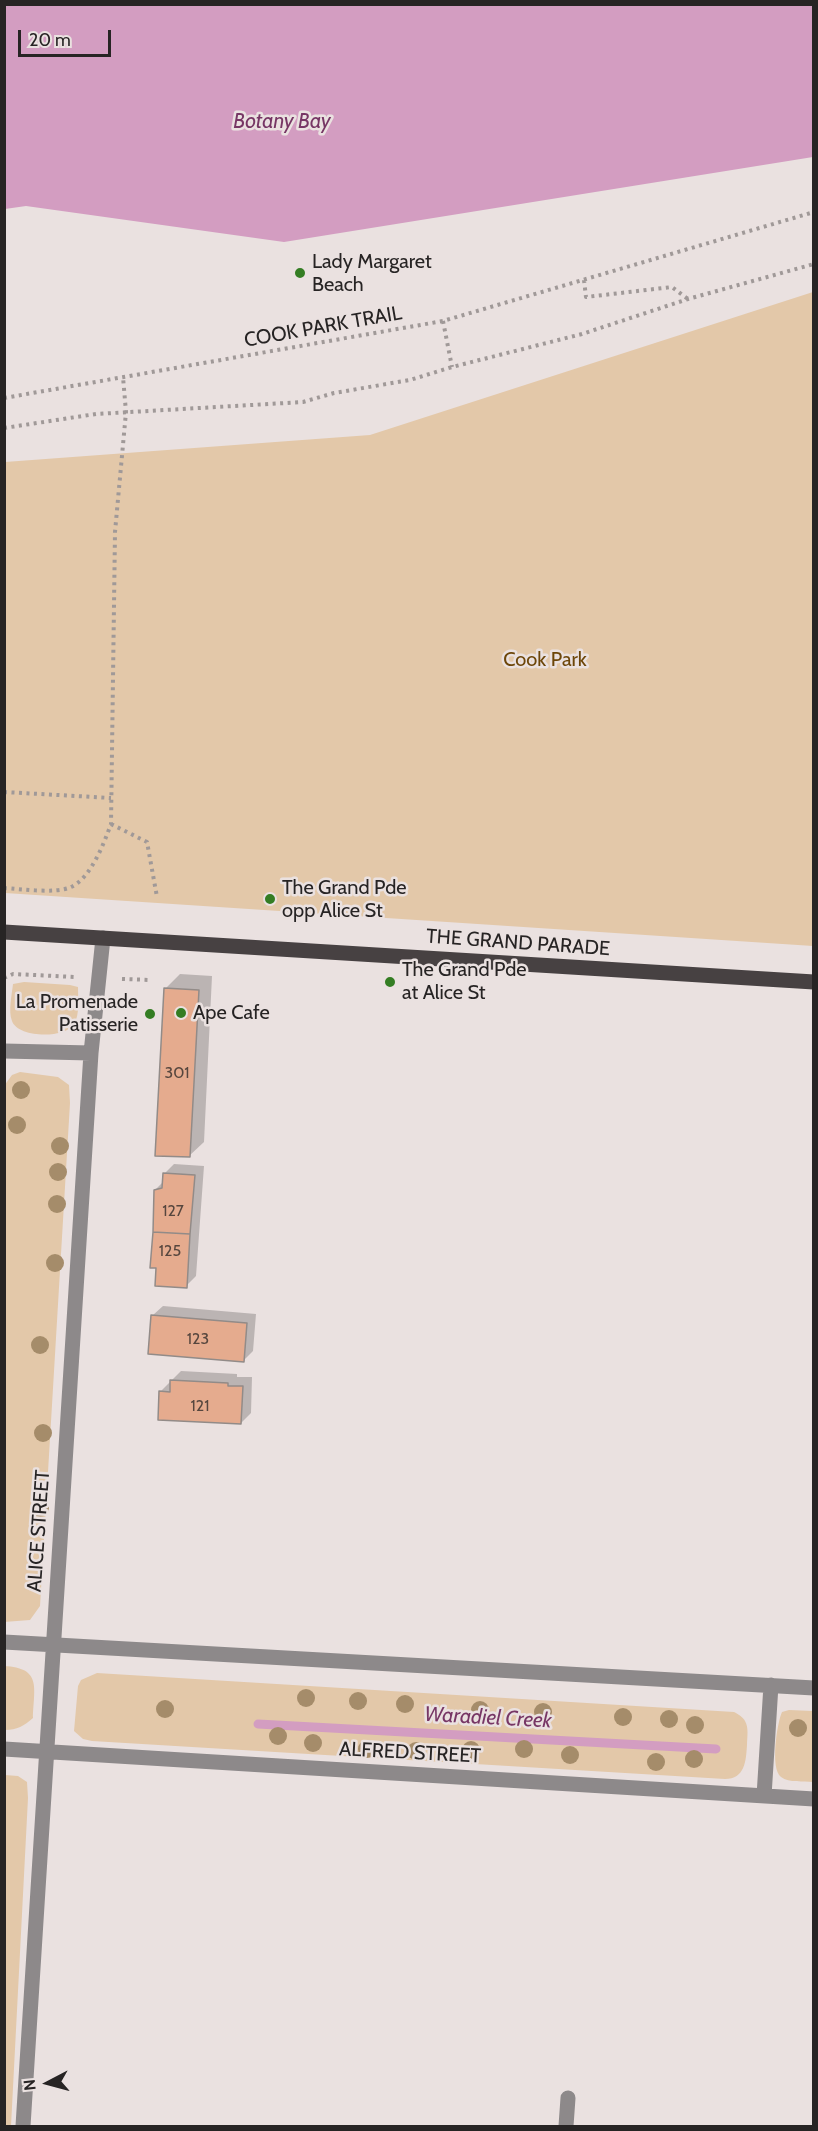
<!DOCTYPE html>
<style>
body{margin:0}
#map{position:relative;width:818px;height:2131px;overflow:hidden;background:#eae1e0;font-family:Cabin,sans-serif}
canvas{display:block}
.frame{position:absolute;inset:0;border:6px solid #272424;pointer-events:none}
.north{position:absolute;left:18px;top:2053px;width:60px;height:60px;-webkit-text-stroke:4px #eae1e0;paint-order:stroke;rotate:264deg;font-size:16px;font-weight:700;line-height:24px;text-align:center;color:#272424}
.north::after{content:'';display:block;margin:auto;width:21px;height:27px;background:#272424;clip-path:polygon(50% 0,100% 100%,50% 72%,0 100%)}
.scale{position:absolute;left:18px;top:30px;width:93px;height:27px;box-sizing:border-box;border:3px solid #272424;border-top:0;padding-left:8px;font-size:18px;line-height:21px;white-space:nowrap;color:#272424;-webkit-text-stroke:4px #eae1e0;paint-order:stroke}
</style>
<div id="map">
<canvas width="818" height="2131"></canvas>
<div class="frame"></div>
<div class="north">N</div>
<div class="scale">20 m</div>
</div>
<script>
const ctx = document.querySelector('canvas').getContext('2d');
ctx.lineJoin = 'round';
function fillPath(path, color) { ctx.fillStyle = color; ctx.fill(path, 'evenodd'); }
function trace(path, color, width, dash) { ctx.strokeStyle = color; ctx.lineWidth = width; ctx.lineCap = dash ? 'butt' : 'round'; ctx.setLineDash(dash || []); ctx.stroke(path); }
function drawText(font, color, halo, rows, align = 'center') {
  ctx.font = font + ' Cabin,sans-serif'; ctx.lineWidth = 5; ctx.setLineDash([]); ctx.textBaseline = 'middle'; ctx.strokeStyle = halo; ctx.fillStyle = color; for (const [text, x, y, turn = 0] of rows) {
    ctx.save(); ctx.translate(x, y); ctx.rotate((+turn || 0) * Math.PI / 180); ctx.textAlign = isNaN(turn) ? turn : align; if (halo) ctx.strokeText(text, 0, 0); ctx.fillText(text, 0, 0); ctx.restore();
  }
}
const green = new Path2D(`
 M813,292V946L5,893V462L370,435Z
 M24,982L70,985L78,987C78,998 80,1015 74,1024C65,1039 18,1038 12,1021C8,1011 12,994 13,984Z
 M20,1072L58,1077L69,1085L70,1103L40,1606L30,1620L4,1622V1086L12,1075Z
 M4,1666C42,1668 34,1687 33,1718C24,1726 17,1730 5,1730Z
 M97,1673L734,1712C738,1714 743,1717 745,1721C749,1728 747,1737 747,1745C746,1761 745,1779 725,1779L92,1741L83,1739L74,1731L78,1686L81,1680Z
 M789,1710L813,1711V1782C804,1781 789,1783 781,1777C770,1769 777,1723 782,1712Z
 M5,1775L18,1776L27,1782L28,1798L11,2126H4Z`);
const water = new Path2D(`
 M4,5H813V157L284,242L26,206L5,209Z`);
const shadow = new Path2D(`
 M180,974L212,976L204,1142L189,1156L165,989Z
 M174,1164L204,1166L196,1276L186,1286L155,1190L163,1182L164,1174Z
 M163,1306L256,1314L253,1351L243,1361L153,1315Z
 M181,1371L237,1374V1377H252L251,1413L241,1423L160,1392Z`);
const stream = new Path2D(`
 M258,1724L716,1749`);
const building = new Path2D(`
 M164,988L199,990L190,1157L155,1156Z
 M163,1173L195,1175L190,1234L153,1232L154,1190L162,1188Z
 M153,1232L190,1234L187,1288L155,1286L156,1268H150Z
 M151,1315L247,1323L244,1362L148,1354Z
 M170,1380L228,1383V1386H243L241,1424L158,1420L159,1391L170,1392Z`);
const path = new Path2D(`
 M584,280L586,297L672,287L688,299
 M443,321L452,367
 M4,398L443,321L814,212
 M4,428L96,414L303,402L334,393L410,380L452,367L582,334L688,299L814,264
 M4,792L111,798
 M111,824L147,842L157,897
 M4,888C22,889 55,894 71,887C91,878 104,843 111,824L115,532L126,412L123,377
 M4,978L13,974L75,977
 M122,979L151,980`);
const minor = new Path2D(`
 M4,1051L91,1053
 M4,1642L814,1688
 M4,1749L814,1799
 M764,1796L771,1685
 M23,2126L91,1053L103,938
 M566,2126L568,2098`);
const major = new Path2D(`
 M4,932L814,982`);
const trees = [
 [21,1090],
 [17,1125],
 [60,1146],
 [58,1172],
 [57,1204],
 [55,1263],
 [40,1345],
 [43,1433],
 [40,1508],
 [306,1698],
 [358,1701],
 [405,1704],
 [165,1709],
 [480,1710],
 [543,1712],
 [623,1717],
 [669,1719],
 [695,1725],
 [798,1728],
 [278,1736],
 [313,1743],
 [367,1749],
 [524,1749],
 [471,1750],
 [416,1751],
 [570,1755],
 [694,1759],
 [656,1762]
];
const markers = [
 [300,273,6,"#347d23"],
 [270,899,6,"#347d23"],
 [390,982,6,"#347d23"],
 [181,1013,6,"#347d23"],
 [150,1014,6,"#347d23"]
];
const numberNames = [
 ["301",177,1073],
 ["127",173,1211],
 ["125",170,1251],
 ["123",198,1339],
 ["121",200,1406]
];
const poiNames = [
 ["Lady Margaret",312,262],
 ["Beach",312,285],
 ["The Grand Pde",282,888],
 ["opp Alice St",282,911],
 ["The Grand Pde",402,970],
 ["at Alice St",402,993],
 ["La Promenade",138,1002,"right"],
 ["Patisserie",138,1025,"right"],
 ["Ape Cafe",193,1013]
];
const streetNames = [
 ["COOK PARK TRAIL",323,327,-10],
 ["THE GRAND PARADE",518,943,4],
 ["ALICE STREET",39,1531,-86],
 ["ALFRED STREET",410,1753,3]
];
const parkNames = [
 ["Cook Park",545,660]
];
const waterNames = [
 ["Botany Bay",282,122],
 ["Waradiel Creek",488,1718,3]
];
fillPath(green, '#e3c8a9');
fillPath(water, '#d39dc1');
fillPath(shadow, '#0003');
trace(stream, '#d39dc1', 9);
fillPath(building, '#e5ab8e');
trace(building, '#928b88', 1.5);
trace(path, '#a09998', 4, [3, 4.5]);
trace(minor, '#8d898a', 15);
trace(major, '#474142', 15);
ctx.fillStyle = '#a58c6a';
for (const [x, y] of trees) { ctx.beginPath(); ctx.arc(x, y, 9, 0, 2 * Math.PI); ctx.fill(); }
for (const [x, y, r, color] of markers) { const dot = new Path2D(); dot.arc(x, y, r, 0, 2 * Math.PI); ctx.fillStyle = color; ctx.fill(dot); trace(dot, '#eae1e0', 2); }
drawText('16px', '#56463e', null, numberNames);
drawText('20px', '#272424', '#eae1e0', poiNames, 'left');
drawText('20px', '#272424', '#eae1e0', streetNames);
drawText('20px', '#6d4609', '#eae1e0', parkNames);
drawText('italic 21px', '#773665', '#eae1e0', waterNames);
</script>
